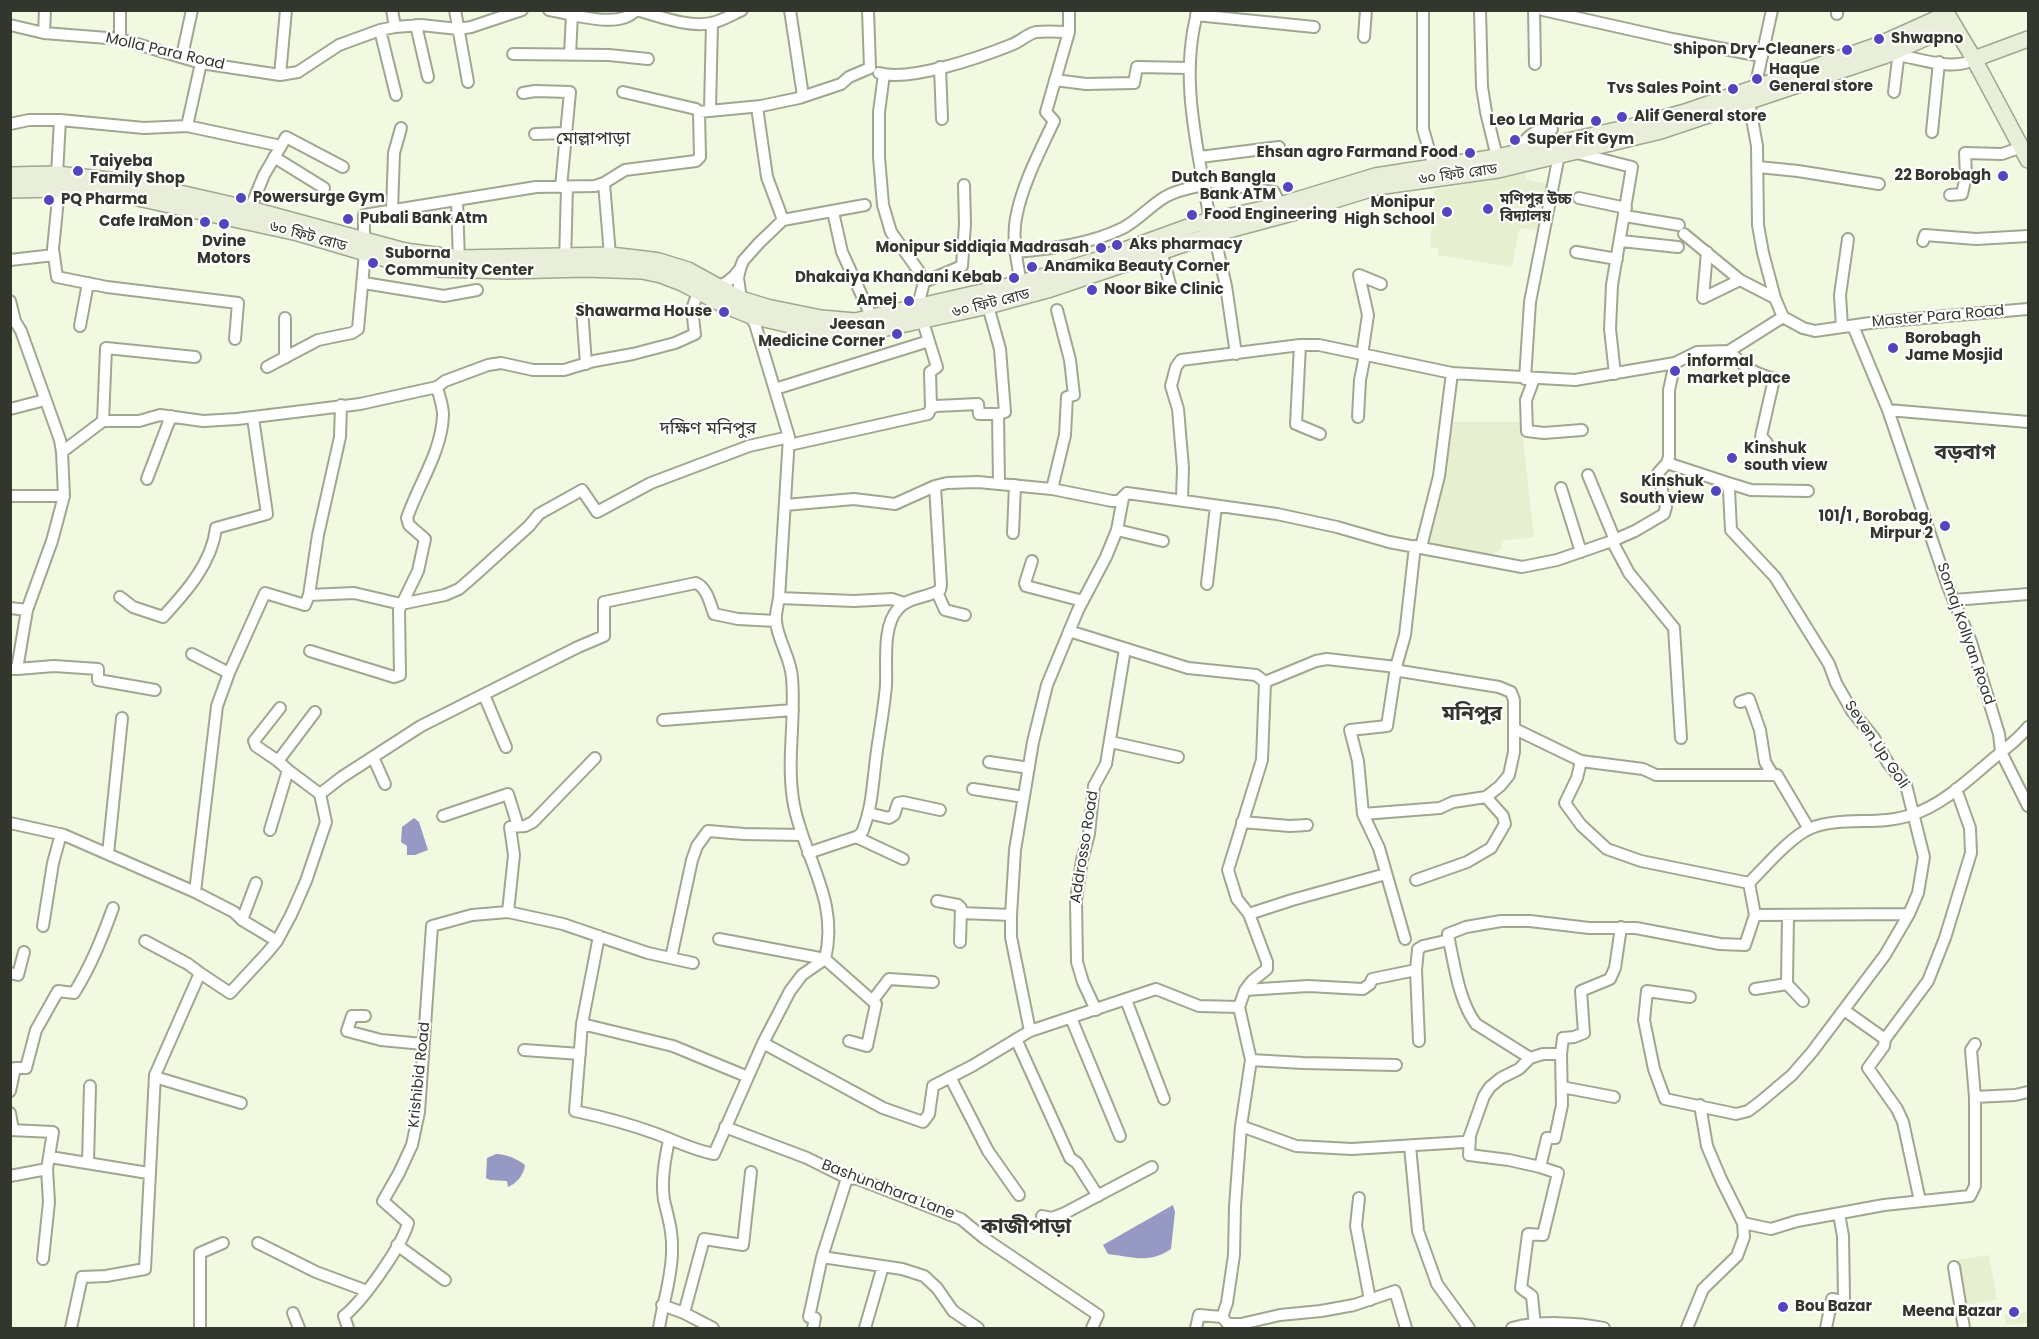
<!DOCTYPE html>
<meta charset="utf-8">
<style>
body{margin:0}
#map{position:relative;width:2039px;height:1339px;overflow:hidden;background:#f2f9e1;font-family:Poppins,sans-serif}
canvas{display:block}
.frame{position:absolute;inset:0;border:12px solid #33362c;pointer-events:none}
</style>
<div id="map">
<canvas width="2039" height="1339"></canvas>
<div class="frame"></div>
</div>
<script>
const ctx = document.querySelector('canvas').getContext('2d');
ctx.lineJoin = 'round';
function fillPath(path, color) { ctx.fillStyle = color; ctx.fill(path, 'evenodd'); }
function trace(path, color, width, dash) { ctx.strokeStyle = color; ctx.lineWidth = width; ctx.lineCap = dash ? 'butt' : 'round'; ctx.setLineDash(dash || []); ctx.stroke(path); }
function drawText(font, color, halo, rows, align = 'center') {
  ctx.font = font + ' Poppins,"Noto Sans Bengali",sans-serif'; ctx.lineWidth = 4.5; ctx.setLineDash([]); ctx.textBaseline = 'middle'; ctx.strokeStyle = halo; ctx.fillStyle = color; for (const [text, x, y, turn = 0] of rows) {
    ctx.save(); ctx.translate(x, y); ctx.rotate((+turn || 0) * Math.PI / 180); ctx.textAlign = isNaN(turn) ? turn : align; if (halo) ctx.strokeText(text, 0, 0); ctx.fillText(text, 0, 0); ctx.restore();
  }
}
const built = new Path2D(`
 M1526,172L1525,179L1549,184L1540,231L1524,228L1519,230L1512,267L1438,255V248L1430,247L1434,190Z
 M1449,422H1523V440L1534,537L1501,541V549L1492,555L1426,544L1443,484Z
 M1989,1255L1997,1300L1965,1305L1957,1260Z
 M2028,1312V1323L2006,1325L2004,1315Z`);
const water = new Path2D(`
 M414,818L419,822L428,850L415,855H407V846L401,842L402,827Z
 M496,1154C507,1154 517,1159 525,1165C524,1175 516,1184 508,1187L507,1181L490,1180L486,1178L487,1158Z
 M1173,1205L1175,1212L1171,1249C1149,1264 1133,1257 1108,1254L1103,1245Z`);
const street = new Path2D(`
 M392,10L395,27
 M455,10L468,82
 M549,10C574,14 619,30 636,10C659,16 688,28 711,23C722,21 733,14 742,10
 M790,10L803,96
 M1198,10C1178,79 1199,152 1210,221
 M1423,10V129L1434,167
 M1480,10L1482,87L1486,112L1497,157
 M1534,10L1535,64
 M1543,10L1672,39L1761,56
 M1837,14V10
 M1196,15L1314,27
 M10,25L44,33L120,39L201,63L280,75L298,72L339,45L380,30L395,27L421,25L458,29L471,27L522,10
 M416,25L428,77
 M380,30L396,95
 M44,33L45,10
 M1364,37L1366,10
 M120,39V10
 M1899,51L1903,56C1923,60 1956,71 1974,59
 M513,54L609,55L648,59
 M570,55L572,14
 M182,56L192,10
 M940,67L942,119
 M879,73C910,82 981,57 1011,45C1020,42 1027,34 1036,32C1047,31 1058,32 1069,32
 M280,75L286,10
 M1055,80L1086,84L1134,83L1137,67L1190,68
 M1755,88L1772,10
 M623,92L696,109L699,112
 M1894,92L1899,51
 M523,93L535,91L570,92L561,187
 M1749,102L1757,146L1758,225L1763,253L1775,298L1783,317L1803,328L1815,331L1877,322L2028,309
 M757,107L767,177L783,220
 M710,110L712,23
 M10,124L29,120H60
 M187,126L281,146L264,175L250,209
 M1932,132L1939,62
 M535,134L566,133
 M281,146L286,137L343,167
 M1520,152C1523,137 1537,128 1552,129
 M1577,153L1632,167L1612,285L1610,329L1615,374
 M274,157L324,188
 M1200,157L1279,147
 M1758,167L1798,171L1879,184
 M57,174L60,120L144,128L187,126L201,63
 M1204,181L1274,192L1280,205
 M604,183L610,255
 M59,189L53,249L57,277L107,287L238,303L235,339
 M1950,195L1962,194L1966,176L1965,153L2002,154L2022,147
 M1579,198L1626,208
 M457,200L459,262
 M392,210L394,153L401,128
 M833,212L842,252L872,318
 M1625,216L1679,225
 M1214,234L1226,286L1236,354
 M1684,234L1740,280L1775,298
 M364,239V215L536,187L595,186L604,183L625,170L696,161L700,157L699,112L761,106L799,98L841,84L849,77L870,68L868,10
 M1621,241L1678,247
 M1923,241L1925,235L1976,239L2028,236
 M1161,251L1170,284
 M1015,252C1051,249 1091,244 1123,228C1138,220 1150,206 1165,197C1177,190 1190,188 1204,185
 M1576,252L1617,259
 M1707,252L1703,298L1740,280
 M10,260L54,255
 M565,263L567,187
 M924,282L962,266L965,224L964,185
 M364,283L444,296L477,290
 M1021,283C1017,262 1012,240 1016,218C1022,185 1040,151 1054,121L1046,112L1069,32V10
 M10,301L15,321
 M988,306L1000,349L1005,412L998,414L999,483
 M582,309L586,364
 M10,322L15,321L21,331L60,440L62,452
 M80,326L88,283
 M1853,326L1888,410L1947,584L1971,642L1999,734L2001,752L2028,806
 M1842,327L1840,295L1848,239
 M1300,345L1296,424L1320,434
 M1729,351C1745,368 1751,372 1774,379L1761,436L1767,443
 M1362,355L1368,315L1359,275L1381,284
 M285,358V318
 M267,367L318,340L352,333L358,329L365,253
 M1525,379L1530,302L1559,155
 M1534,379L1526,400L1527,431L1544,433L1582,430
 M775,389L929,341
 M931,408L936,406L978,404L979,414H998
 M10,409L45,400
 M1888,410L2028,422
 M1358,417L1360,380L1365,355
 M103,421L106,348L195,357
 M789,445L928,414L931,408L930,372L937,367L918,306L924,282L918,270L891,232L883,205L879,157V112L884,74
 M1667,463L1725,482L1729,490L1731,530L1775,577L1829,664L1836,683L1852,711L1874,738L1888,763L1906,785L1924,857L1918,893L1909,914L1885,955L1812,1052L1792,1075L1760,1102L1748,1111L1736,1114L1665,1099L1654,1069L1644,1020L1647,991L1690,997
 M1588,475L1615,540
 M147,479L171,416
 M1725,482L1751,490L1808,491
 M1561,488L1581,552
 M1052,489L1065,435L1067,397L1074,395L1070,360L1057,310
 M10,496H64
 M1182,499L1183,468L1178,409L1171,386L1176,367L1181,360L1300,345H1319L1452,373L1575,380L1675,363L1697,352L1729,351L1783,317
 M785,505L854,499L895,504L935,486L947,483L978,482L1052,489L1112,501H1119L1127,493L1277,514L1337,527L1389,542L1522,567L1557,560L1612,541L1635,531L1664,514L1666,507L1658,473L1667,463L1669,457V390L1675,363
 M1117,530L1163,541
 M1013,533L1015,485
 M1612,541L1629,573L1674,628L1681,738
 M1421,547L1439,476L1452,373
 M1032,561L1025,583L1026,586L1083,601
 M1207,584L1216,506
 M937,592L945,610L965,615
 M309,595L318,535L340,437L341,405
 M120,597L133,607L163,617C186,592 212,563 216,528L267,514L253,418
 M779,598L854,601L892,599L904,603
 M1954,600L2028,594
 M10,608L27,610
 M1069,631L1188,668L1256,675L1265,682
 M310,651L394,677L400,675L399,610L418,571L425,539L409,525L407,518C418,485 442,451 443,415C443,405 439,396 437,387L445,381L488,365L501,363L533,370H564L594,361L633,354L675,343L695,334L692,309L696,298C711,287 729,286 739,270
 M192,654L229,673
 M10,669H17L27,610L52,541L64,496L62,452L103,421H139L160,415L203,421L237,419L360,404L437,387
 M17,669L54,666L98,669V680L155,690
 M1265,682L1262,760L1228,870L1237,899L1249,914L1267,962V969L1252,981L1245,990L1239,1007L1251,1060L1241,1126L1235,1206L1234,1255L1227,1303L1222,1317L1228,1324H1241L1280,1315L1321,1311L1354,1305L1395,1291L1406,1328
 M1265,682L1316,661L1327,659L1396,667L1400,671L1499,687L1511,692L1514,700V752L1509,775L1500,786L1486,797L1453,802L1440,808L1363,814
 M484,695L506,747
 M1740,702L1749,699L1760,730L1765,762L1773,775
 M663,720L793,710
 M1515,729L1581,761L1643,769L1656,775H1777L1809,829
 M1111,742L1178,757
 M373,757L385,784
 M278,761L256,746L254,741L280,708
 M1581,761L1577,778L1565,803L1581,825L1607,849L1641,861L1749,883C1764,868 1791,836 1811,828C1842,816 1879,826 1911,815C1943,805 1969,779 1994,758C2006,748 2019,739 2028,727
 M989,762L1029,768
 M973,789L1024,797
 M320,794L342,777L421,726L578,647L604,636V602L696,583C707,588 710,603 714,614L738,619L776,621
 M868,813L889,818L894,815L898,803L903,802L940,810
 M443,816L508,794L518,826
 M1242,822L1290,826L1307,825
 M10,823L64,835L195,892L234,912L242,920L277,941
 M270,830L288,770L278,761L315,712
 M856,837L903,859
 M808,853L856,837C861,835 863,832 864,827C872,806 873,781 876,758C879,734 884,710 886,685C887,663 882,626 898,609C908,597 927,598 940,590L941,585L935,486
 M108,854L122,718
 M1416,880L1467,862L1491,848L1505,824L1503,816L1486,797
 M195,892L217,706L229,673L265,593L305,605L309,595L354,593L401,604L445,595L459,589L474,576L529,526L539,514L582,490L597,512L651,483L749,446L789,437
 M937,901L958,905L961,908L960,942
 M508,912L514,855L510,827L525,826L533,822L595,758
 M961,913L1011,915
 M1249,914L1292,900L1386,874
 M1755,915L1909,914
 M1788,916L1787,984L1803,1001
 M242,920L256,883
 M43,926L53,863L61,834
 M599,936L582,1024L575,1111C603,1117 630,1124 657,1134C676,1141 693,1150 714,1154L763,1043L790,991L802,975L825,959C839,903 807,862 795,810C785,766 796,722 792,678C791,658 777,639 776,621C775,614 778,605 779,598L789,437L755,324L741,299L738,278L740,269L743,261L759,243L783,220L865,205
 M719,939L825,959L876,1004L867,1046L849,1041
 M1405,939L1379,848L1363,814L1358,761L1350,730L1387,726L1396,667L1405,635L1415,546
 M1449,940C1455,968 1459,1001 1476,1024L1530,1058
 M145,941L188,964L200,973
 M671,958L692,860L697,846L708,831L744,834L801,835
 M1416,970L1419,1041
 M10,973L18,975L24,952
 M1755,989L1787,984
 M1245,990L1308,986L1363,989L1370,984L1372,979L1416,970L1418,949L1423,946L1449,940L1448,934L1466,927L1501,921H1530L1589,928H1636L1720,944L1745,945L1755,915L1749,883
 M873,1000L889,979L933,982
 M1126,1000L1164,1099
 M1096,1010L1083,982L1077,962L1076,900L1082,860L1089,834L1094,786L1106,764L1125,649
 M1844,1010L1885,1039
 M365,1016H352L347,1031L381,1040L423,1044
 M1071,1018L1120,1136
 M582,1024L673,1046L748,1077
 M1030,1031L1011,937V915L1015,850L1033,742L1047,685L1078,610L1106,557L1117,530L1123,498
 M1016,1039L1070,1158L1077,1163L1098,1196
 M763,1043L883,1108L923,1122L929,1114L933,1086L972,1066L1030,1031L1156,989L1199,1006L1239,1007
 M524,1050L580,1054
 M1251,1060L1303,1063L1396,1065
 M155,1077L241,1103
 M950,1077L988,1151L1019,1195
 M1562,1087L1614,1097
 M10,1091L15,1068H26L36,1030L58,991L74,993C91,966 102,938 113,908
 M1975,1097L2015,1095L2028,1092
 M10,1113L13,1130
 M1241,1126L1296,1146L1352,1149L1464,1142L1468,1141L1484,1096L1490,1087L1501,1078L1519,1069L1530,1058L1543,1054H1561
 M725,1127L807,1158L847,1178L858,1179L961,1219L984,1238L1098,1315L1092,1328
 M10,1130L53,1132L47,1169L49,1202L43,1259
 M1470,1136L1469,1155L1509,1160L1540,1167
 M1410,1146L1418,1231L1437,1284L1469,1328
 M50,1157L148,1173
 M88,1162L90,1086
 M10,1176L47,1169
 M1359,1198L1356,1226L1370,1300
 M1920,1201L1903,1122L1897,1109L1868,1068L1884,1046L1885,1039L1928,981L1945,938L1971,853L1970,828L1956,789
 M1042,1216L1052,1218L1065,1213L1152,1167
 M1743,1223L1771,1229L1797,1221L1884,1205L1970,1196L1975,1186V1097L1971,1050L1975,1044
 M258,1243L316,1272L367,1291
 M397,1245L445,1280
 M822,1257L902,1269L924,1276L937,1288L953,1311L978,1328
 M1954,1267L1964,1328
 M662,1305L684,1313L713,1328
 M293,1313L299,1328
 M684,1313L704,1239L743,1245L751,1172
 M1535,1326L1532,1296L1521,1288L1528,1234L1543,1235L1558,1173L1540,1167L1547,1138H1555L1562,1105L1561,1054L1563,1038L1574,1037L1584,1033L1581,991L1610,979L1615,968L1621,927
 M71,1328L82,1277L106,1276L145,1269L155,1075L200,973L230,993L267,953L277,941L291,915L306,881L326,822L320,794L288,770
 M200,1328V1253L223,1243
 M348,1328L344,1316C363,1301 402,1246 408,1223L383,1201L399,1173L412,1145L419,1112L432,926L472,915L508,912L563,924L648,953L693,963
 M659,1328C663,1302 672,1277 672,1251C673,1233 668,1217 664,1200C661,1180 665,1159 669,1140
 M813,1328L815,1318L809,1317L822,1257L847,1178
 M865,1328L883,1266
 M1196,1328L1199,1315L1222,1317
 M1512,1328C1539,1321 1576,1322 1604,1328
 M1687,1328L1703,1289L1737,1256L1744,1237L1743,1223L1721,1179L1707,1146L1700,1105
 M1826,1328L1832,1299L1843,1301L1844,1298L1843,1236L1839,1214`);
const secondary = new Path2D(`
 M1974,59L2028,39
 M10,175L57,174L136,183L250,209L405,251L459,258L610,255L645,259L659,261L688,270L741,299L767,307L821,318L855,321L1021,283L1097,260L1196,224L1280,205L1375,176L1497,157L1634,126L1685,112L1878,45L1947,14L1974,59L2028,160
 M10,190L59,189L133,197L298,233L393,261L438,269L507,271L586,269L642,271L661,275L682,283L724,305L751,316L825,333L859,334L984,307L1051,289L1214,234L1296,212L1377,187L1498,170L1661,131L1884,56L1953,26`);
const markers = [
 [1879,39,6,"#5246be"],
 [1847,50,6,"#5246be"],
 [1757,79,6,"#5246be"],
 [1733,89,6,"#5246be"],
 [1622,117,6,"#5246be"],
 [1596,121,6,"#5246be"],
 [1515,140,6,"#5246be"],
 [1470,153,6,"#5246be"],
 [78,171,6,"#5246be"],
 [2003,176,6,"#5246be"],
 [1288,187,6,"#5246be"],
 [241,198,6,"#5246be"],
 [49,200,6,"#5246be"],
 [1488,209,6,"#5246be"],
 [1447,212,6,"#5246be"],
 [1192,215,6,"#5246be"],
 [348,219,6,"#5246be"],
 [205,222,6,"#5246be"],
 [224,224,6,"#5246be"],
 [1117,245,6,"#5246be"],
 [1101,248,6,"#5246be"],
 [373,263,6,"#5246be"],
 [1032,267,6,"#5246be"],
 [1014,278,6,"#5246be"],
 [1092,290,6,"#5246be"],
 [909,301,6,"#5246be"],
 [724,312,6,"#5246be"],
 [897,334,6,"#5246be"],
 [1893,348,6,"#5246be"],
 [1675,371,6,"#5246be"],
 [1732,458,6,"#5246be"],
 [1716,491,6,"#5246be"],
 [1945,526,6,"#5246be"],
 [1783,1307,6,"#5246be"],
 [2014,1312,6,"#5246be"]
];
const poiNames = [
 ["Shwapno",1891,39],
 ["Shipon Dry-Cleaners",1835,50,"right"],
 ["Haque",1769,70],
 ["General store",1769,87],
 ["Tvs Sales Point",1721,89,"right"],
 ["Alif General store",1634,117],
 ["Leo La Maria",1584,121,"right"],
 ["Super Fit Gym",1527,140],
 ["Ehsan agro Farmand Food",1458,153,"right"],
 ["Taiyeba",90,162],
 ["Family Shop",90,179],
 ["22 Borobagh",1991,176,"right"],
 ["Dutch Bangla",1276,178,"right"],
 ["Bank ATM",1276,195,"right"],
 ["Powersurge Gym",253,198],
 ["PQ Pharma",61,200],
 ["মণিপুর উচ্চ",1500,200],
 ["বিদ্যালয়",1500,217],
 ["Monipur",1435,203,"right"],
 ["High School",1435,220,"right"],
 ["Food Engineering",1204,215],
 ["Pubali Bank Atm",360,219],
 ["Cafe IraMon",193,222,"right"],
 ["Dvine",224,242,"center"],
 ["Motors",224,259,"center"],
 ["Aks pharmacy",1129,245],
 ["Monipur Siddiqia Madrasah",1089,248,"right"],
 ["Suborna",385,254],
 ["Community Center",385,271],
 ["Anamika Beauty Corner",1044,267],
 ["Dhakaiya Khandani Kebab",1002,278,"right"],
 ["Noor Bike Clinic",1104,290],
 ["Amej",897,301,"right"],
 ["Shawarma House",712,312,"right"],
 ["Jeesan",885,325,"right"],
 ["Medicine Corner",885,342,"right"],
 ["Borobagh",1905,339],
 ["Jame Mosjid",1905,356],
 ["informal",1687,362],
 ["market place",1687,379],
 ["Kinshuk",1744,449],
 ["south view",1744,466],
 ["Kinshuk",1704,482,"right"],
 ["South view",1704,499,"right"],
 ["101/1 , Borobag,",1933,517,"right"],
 ["Mirpur 2",1933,534,"right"],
 ["Bou Bazar",1795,1307],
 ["Meena Bazar",2002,1312,"right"]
];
const streetNames = [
 ["Molla Para Road",165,52,13],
 ["৬০ ফিট রোড",1458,175,-8],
 ["৬০ ফিট রোড",308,237,15],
 ["৬০ ফিট রোড",991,304,-14],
 ["Master Para Road",1938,317,-5],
 ["Somaj Kollyan Road",1965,634,71],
 ["Seven Up Goli",1876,745,56],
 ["Addrosso Road",1085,847,-81],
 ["Krishibid Road",420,1075,-84],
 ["Bashundhara Lane",888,1190,21]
];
const quarterNames = [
 ["মোল্লাপাড়া",593,139],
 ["দক্ষিণ মনিপুর",708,429]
];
const districtNames = [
 ["বড়বাগ",1965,454],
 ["মনিপুর",1472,715],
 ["কাজীপাড়া",1026,1228]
];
fillPath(built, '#e6efcf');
fillPath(water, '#9699c3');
trace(street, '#a0a790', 14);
trace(secondary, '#a0a790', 18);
trace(street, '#fff', 10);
trace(secondary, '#e9eeda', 15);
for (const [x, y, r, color] of markers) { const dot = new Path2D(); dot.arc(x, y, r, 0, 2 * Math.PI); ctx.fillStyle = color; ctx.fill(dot); trace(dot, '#fff', 2); }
drawText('bold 15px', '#33362c', '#fff', poiNames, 'left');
drawText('15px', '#33362c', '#fff', streetNames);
drawText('18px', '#33362c', '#fff', quarterNames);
drawText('bold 21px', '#33362c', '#fff', districtNames);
</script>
